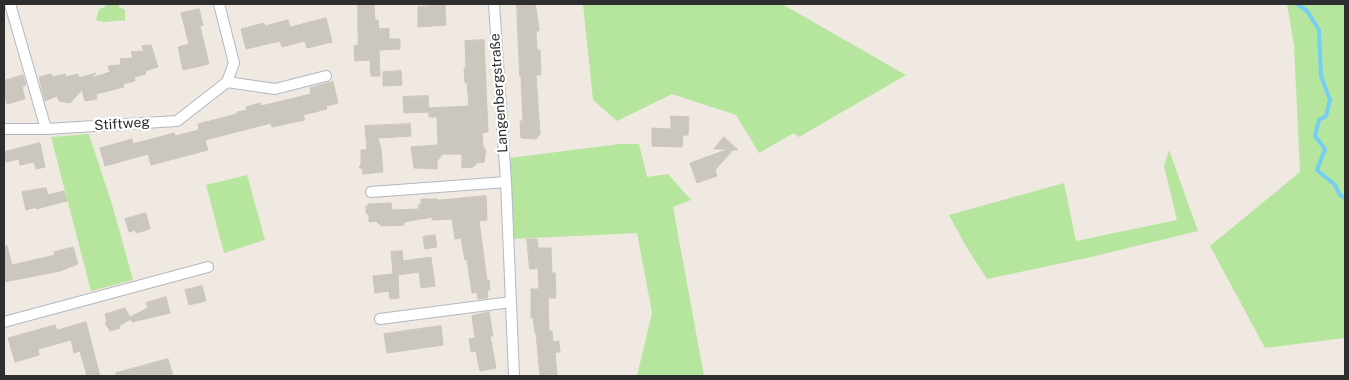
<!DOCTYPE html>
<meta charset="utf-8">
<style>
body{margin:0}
#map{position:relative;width:1349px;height:380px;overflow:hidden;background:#efe9e1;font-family:"Public Sans",sans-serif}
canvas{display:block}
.frame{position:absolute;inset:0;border:5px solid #2e2e2e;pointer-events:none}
</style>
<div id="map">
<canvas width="1349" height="380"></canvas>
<div class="frame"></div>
</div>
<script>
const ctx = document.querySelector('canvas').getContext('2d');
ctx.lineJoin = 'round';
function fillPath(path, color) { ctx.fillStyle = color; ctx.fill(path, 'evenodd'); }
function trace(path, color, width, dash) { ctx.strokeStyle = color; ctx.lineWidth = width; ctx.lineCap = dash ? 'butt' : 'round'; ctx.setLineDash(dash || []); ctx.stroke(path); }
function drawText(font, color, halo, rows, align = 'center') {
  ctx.font = font + ' "Public Sans",sans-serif'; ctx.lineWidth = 4.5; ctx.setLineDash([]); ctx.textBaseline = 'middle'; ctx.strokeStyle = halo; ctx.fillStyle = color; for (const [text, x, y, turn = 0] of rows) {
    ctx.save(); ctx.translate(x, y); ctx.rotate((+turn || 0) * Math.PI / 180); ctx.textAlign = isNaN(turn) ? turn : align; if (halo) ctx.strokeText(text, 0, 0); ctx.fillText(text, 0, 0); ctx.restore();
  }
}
const green = new Path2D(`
 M106,4L119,5V7L125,10V21C113,19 108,25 96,20L99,9L105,7Z
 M583,4H782L906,75L799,137L794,133L759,153L736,115L672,94L617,121L593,100Z
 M1287,4H1345V338L1265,348L1210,246L1300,172L1294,45Z
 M89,134L114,211L133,280L91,291L51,137Z
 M620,144H639L647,177L668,174L691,200L673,207L704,376H637L652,313L637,233L514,239L510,158Z
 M1169,150L1198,231L1091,257L987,279L967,248L949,215L1064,183L1076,241L1177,220L1164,166Z
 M247,175L265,240L224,253L206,185Z`);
const stream = new Path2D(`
 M1297,4L1307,11L1319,30L1321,76L1330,100L1326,116L1319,120L1315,136L1325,149L1317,170L1335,185L1340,195L1345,198`);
const building = new Path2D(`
 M358,4H374L375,20H378L379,29L389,28V39H400V49L379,50L380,76H371L370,60L355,61L354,46L358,45Z
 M517,4H535L538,21L539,31H536L537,50H540L541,75H536L540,134L536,139L521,138L520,121H523L521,76H520Z
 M445,5L446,25L418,27V7Z
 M199,9L203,25L200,26L209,64L183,70L178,47L189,44L181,13Z
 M326,18L332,42L307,48L305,41L282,47L280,41L246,49L241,29L264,23L265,26L288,20L290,27Z
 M484,40L488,132L482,133L483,147L486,150L484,162L477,163L473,167L462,168V154H443L437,161V169L414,168L411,147L438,145L437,117H429V108L469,106L467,82L465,83L464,68H466L465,41Z
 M151,45L158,67L145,71L146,74L134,77L135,81L123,84L124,87L96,94L97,99L85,101L82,90L70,103L59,101L57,96L45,101L39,77L51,74L52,77L65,74L66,77L78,74L79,78L96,73L92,78L110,72L108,66L121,65L120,59L133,58L131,52L144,51L142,46Z
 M401,71L402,85L383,86V72Z
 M23,75L26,85L22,87L25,99L7,104L4,92V81Z
 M333,82L338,103L326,106L327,109L303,115L305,120L272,127L271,123L205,140L208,150L151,165L148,154L105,166L100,148L132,139L133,144L174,133L175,136L199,130L198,124L237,114V112L247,110L246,107L260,103L261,106L311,94L310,88Z
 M428,96L429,112L404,113L403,97Z
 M671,116L689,117L688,135H683L682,147L652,146V128L671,129Z
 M410,124L411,136L378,138L381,149L383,172L362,174L363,170L359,167L361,165V150H367L365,126Z
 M724,137L738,150H733L715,170L717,176L697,183L690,163L729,149H714Z
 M40,143L45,167L36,169L34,162L20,165L19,159L6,162L4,152Z
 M46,188L48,195L64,191L67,201L36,209V207L26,210L22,192Z
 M486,196L487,220L479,221L487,280H489L490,290L487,291L488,297L487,298L478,299L477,292L472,293L467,260H465L461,238L455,239L452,219L432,220V217L404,222V225L381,226L376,221L369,222V215L366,213V206H368V204L391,203L392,210L419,209L418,205H421V199H437V200Z
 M146,213L150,229L136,233L135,230L129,232L125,219Z
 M435,235L437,247L425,249L423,237Z
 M527,239H537L538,248H551L552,273H555L556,298H548L549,331H552L553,342L559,341L560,352H555L557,376H540L536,333H535L533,317L531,318V289H539L538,268L530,269Z
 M7,246L12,265L55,255L54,252L73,247L78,264L60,271L4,282V247Z
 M402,251L403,261L431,257L435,286L421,288L419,272L398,275L399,298L390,299L389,291L375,293L373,276L393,274L391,252Z
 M202,286L206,301L189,305L185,290Z
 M166,297L170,313L132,322L131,319L119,326L120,328L110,331L105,323L107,322L105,314L125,308L130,317L148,308L146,303Z
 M489,312L493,336H490L496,368L480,371L476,351L471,352L470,344L469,339L475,338L472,316Z
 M86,322L100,376H87L80,351L74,353L71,340L38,349L39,355L15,362L8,338L55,325L57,330Z
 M441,326L443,345L387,353L384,334Z
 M168,359L173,376H116V373Z`);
const street = new Path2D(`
 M10,4L46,129
 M219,4L234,63L227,82
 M494,4L506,182L514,376
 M4,129H46L177,121L227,82L275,89L326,76
 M371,192L506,182
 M380,319L511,302
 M4,322L208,267`);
const streetNames = [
 ["Langenbergstraße",499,93,-94],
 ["Stiftweg",122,124,-4]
];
fillPath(green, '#b6e59e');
trace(stream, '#75cff0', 4);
fillPath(building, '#cbc7bf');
trace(building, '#cbc5ba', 1);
trace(street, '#b4b7c1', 12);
trace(street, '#fff', 10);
drawText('14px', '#2e2e2e', '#fff', streetNames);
</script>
